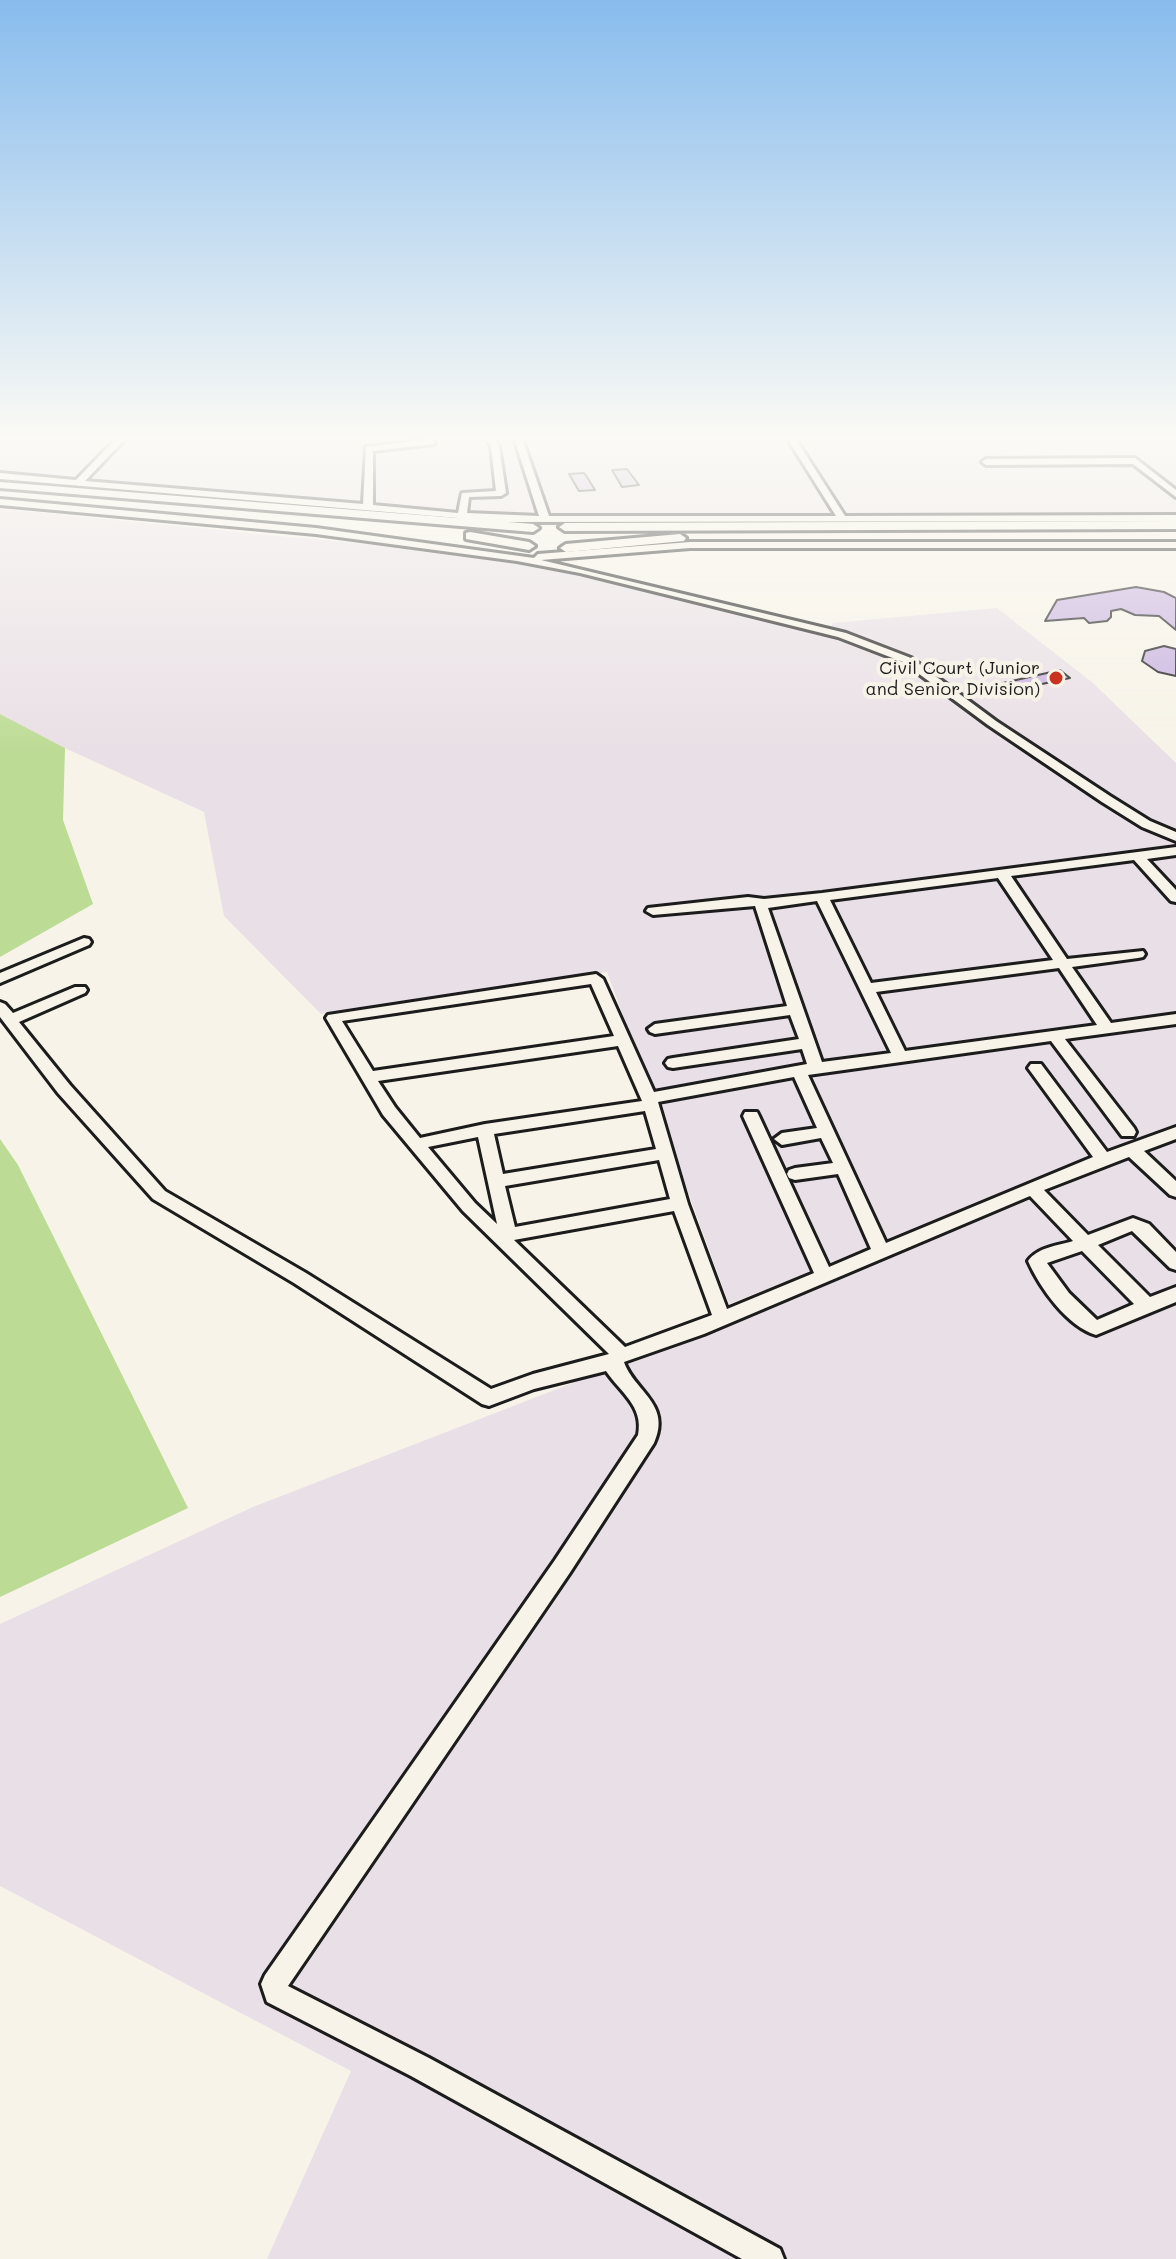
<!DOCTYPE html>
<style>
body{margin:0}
canvas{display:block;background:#f7f3e8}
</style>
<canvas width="1176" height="2259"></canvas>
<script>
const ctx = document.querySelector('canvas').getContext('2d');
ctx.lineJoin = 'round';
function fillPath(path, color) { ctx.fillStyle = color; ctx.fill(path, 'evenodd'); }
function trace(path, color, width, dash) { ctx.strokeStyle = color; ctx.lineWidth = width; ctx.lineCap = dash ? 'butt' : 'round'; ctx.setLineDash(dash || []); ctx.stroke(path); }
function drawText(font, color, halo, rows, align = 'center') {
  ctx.font = font + ' Mali,sans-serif'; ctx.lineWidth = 8; ctx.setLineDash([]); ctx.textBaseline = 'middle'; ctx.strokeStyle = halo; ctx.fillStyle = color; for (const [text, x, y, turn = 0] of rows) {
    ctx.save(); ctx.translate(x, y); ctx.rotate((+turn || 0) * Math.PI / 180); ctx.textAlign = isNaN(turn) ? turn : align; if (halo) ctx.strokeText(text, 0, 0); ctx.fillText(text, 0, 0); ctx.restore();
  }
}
const built = new Path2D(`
 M0,438H1176V518L501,517L0,473Z
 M0,509L458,553L578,575L827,636L833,623L997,608L1093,683L1176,763V1128L729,1304L607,972L321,1014L224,916L204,812L65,748L0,714Z
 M1176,1140V2259H267L351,2071L0,1886V1624L253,1507L735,1320Z`);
const green = new Path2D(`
 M0,714L65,748L63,820L93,904L0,957Z
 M0,1139L18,1165L188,1508L0,1597Z`);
const building = new Path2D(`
 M627,469L639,485L622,487L612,470Z
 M584,473L587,477L595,490L579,491L569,474Z
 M1136,587L1164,592L1176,598V630L1159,616L1135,615L1121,609L1111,611V617L1107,621L1089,623L1084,618L1045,621L1057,600Z
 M1164,646L1176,649V676L1158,672L1142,661L1145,651Z
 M1060,670L1070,678L1000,693L990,686Z`);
const minor = new Path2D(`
 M117,438H126L85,481L363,504L366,447L435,438L434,444L373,451V505L458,513L462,493L496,491L491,446L487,440L494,438L499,446L506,493L501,496L469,497L467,513L539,516L515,441L519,438L523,441L549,516H836L787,438H795L845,516L1176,515V521L500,522L474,520L470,524L458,518L0,479V473L76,480Z
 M1135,458L1176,490V497L1133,464L986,465L982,462L986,459Z
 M0,499L316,528L534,558L538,554L690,542H1176V548H690L541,560L846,633L911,658L996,721L1110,796L1150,821L1176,832V841L1142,827L1102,802L988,725L903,662L838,637L580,573L517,561L316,534L0,505Z
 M1176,847V855L1147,859L1176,890V902L1171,901L1134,860L1011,876L1067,959L1143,951L1145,954L1143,957L1138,958L1072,967L1111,1023L1176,1014V1024L1065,1039L1134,1128L1136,1132L1134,1136H1122L1051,1041L808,1075L886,1243L1093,1157L1031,1072L1028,1068L1031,1064H1041L1107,1152L1176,1127V1139L1144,1151L1176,1181V1197L1170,1195L1129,1157L1044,1190L1088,1235L1133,1218L1149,1224L1176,1252V1270L1170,1268L1132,1231L1098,1245L1150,1297L1176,1287V1302L1096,1335C1067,1326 1040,1288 1028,1261C1038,1247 1057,1246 1073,1241L1030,1196L704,1334L624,1362C634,1391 672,1404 654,1443L569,1574L288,1986L429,2058L780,2249L784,2259H742L411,2076L267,2002L261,1984L265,1975L555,1560L638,1435C644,1406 620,1392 606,1371L534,1389L489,1406L482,1404L294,1283L153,1199L58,1093L0,1017V1002L5,1004L13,1013L75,987H85L87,990L85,993L19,1022L70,1085L165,1191L306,1273L491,1389L533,1374L609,1354L463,1211L383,1115L326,1018L328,1015L596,974L603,979L654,1092L807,1064L802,1049L673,1068L668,1067L665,1063L668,1059L673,1058L799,1039L790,1015L655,1034L650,1032L648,1029L655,1024L787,1006L755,906L653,915L646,911L648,908L748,897L764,899L822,893ZM998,878L1053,960L871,983L830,900ZM817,901L891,1053L822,1062L768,908ZM1059,968L1097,1025L905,1051L876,992ZM591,984L614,1036L373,1071L342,1021ZM618,1046L642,1101L485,1124L420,1138L395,1107L378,1081ZM794,1077L817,1128L782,1133L774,1139L782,1145L821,1138L833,1163L795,1168L789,1170L787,1174L789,1178L795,1180L838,1174L871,1249L829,1267L759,1116L757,1112H745L743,1116L814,1273L727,1309L688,1204L658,1102ZM645,1111L656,1149L503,1174L494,1134ZM478,1137L497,1224L475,1203L428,1147ZM659,1160L670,1199L515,1227L505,1186ZM674,1211L712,1315L625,1347L514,1240ZM1082,1251L1134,1304L1097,1320L1069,1293L1047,1263Z
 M84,938L89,939L91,942L89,945L0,983V973Z`);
const major = new Path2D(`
 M0,482L533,524L539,528L533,532L0,488Z
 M1176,521V529L565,531L559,527L565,523Z
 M470,532L529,542L535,546L529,550L466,539V533Z
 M680,534L686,538L684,541L566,552L560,548L566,544Z`);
const markers = [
 [1056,678,8,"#c8321e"]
];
const farPoinames = [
 ["Civil Court (Junior",1040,668],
 ["and Senior Division)",1040,689]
];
fillPath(built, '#e9dfe6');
fillPath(green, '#bcdb94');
fillPath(building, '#c7b1e0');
trace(building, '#1c1c1c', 2);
trace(minor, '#1c1c1c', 6);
trace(major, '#1c1c1c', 6);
fillPath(minor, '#f7f3e8');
fillPath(major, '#f7f3e8');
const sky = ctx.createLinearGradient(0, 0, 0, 755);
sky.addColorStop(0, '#88bced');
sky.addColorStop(0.58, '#fbfaf5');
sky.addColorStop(1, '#fbfaf500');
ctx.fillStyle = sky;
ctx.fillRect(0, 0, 1176, 755);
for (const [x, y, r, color] of markers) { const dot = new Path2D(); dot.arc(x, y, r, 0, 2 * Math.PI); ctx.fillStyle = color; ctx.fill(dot); trace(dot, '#f7f3e8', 3); }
drawText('18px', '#1c1c1c', '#f7f3e8', farPoinames, 'right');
</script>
